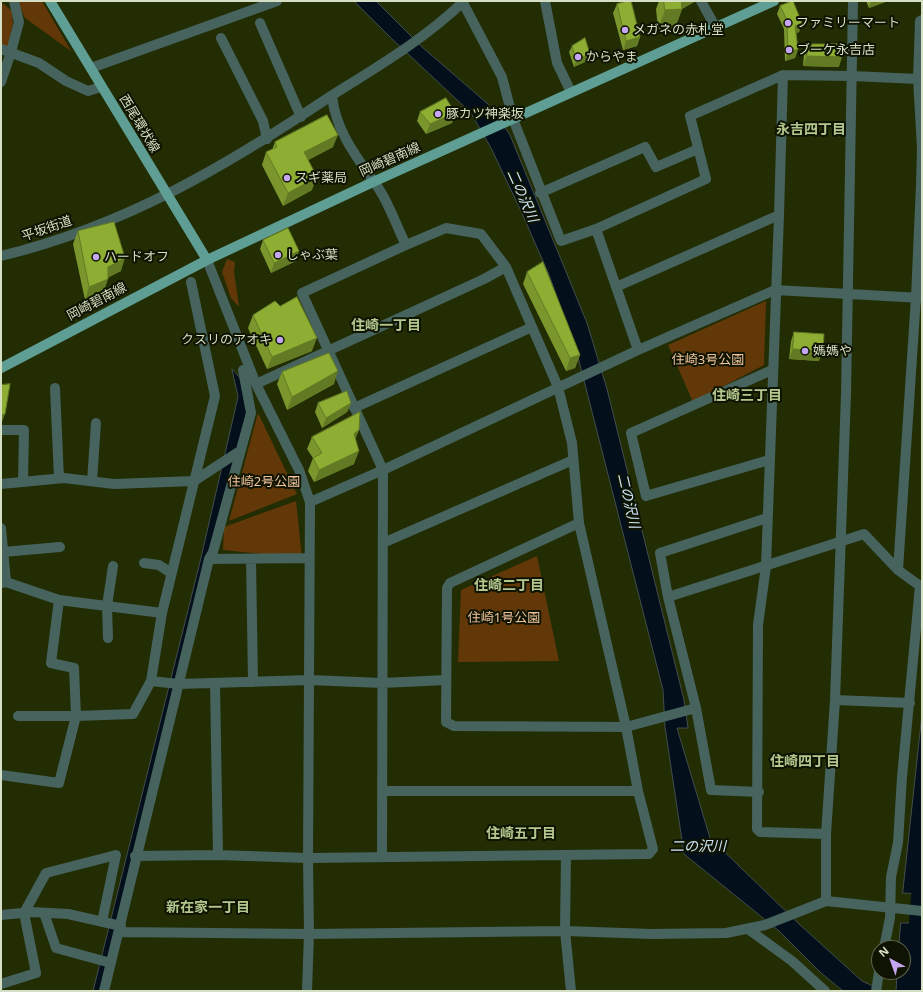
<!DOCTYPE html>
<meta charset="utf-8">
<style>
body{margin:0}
#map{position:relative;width:923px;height:992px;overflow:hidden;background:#222d04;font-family:"Noto Sans",sans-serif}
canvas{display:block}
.frame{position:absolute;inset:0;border:2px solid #d5dfc3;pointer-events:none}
.north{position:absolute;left:871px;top:940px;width:40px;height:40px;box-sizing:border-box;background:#0e1401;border:1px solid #5e654f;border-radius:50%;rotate:319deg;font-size:11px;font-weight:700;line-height:16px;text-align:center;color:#d5dfc3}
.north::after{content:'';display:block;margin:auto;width:14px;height:18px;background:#c5a6f0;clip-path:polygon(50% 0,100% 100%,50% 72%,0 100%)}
</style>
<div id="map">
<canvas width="923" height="992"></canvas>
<div class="frame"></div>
<div class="north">N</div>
</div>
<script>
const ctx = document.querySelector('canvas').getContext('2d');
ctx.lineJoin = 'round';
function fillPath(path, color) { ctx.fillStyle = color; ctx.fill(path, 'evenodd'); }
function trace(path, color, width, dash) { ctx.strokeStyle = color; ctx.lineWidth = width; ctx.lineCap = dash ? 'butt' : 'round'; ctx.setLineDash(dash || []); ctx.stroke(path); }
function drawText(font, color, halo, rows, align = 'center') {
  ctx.font = font + ' "Noto Sans","Noto Sans JP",sans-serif'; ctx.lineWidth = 4; ctx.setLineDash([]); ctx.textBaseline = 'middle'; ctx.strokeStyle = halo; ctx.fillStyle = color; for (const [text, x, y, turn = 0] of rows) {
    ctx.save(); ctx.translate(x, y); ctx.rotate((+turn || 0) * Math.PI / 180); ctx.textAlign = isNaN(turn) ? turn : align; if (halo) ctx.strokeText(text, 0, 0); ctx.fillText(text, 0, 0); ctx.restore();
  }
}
const green = new Path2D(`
 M17,1H42L71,51L25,18Z
 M1,2L12,11L13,23L9,47L1,45Z
 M227,259L235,262L234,272L239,307L231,298L222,272Z
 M766,301L764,365L693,402L668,345Z
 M258,413L297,494L229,521Z
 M296,501L302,558L223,550L224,527Z
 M537,556L559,661L458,662L461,590Z`);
const water = new Path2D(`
 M354,1H376L422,47L488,104L510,135L587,323L607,389L684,700L688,728H677L710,838L798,923L862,981L884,991H843L820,972L779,931L684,854L665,727L663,690L577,353L549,275L521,211L491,148L471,113L391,38Z
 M232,369L240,378L247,411L100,991H93L200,562L238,397Z
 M922,714V894L903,893Z
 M901,923H922V991H896L897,972H903V948H899Z`);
const river = new Path2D(`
 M912,991L922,867`);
const minor = new Path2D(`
 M462,1L502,77L513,119L561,241L596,229L706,179L690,116L783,75L852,76L918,79
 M545,1L557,63L571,92
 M701,1L716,28
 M260,23L301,117
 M221,38L263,121L267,139
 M1,49L39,63L66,81L88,91L101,87
 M91,68L277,1
 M783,75L779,215L766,566L758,625L757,829L760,832L826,834
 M1,82L11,52L19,22L14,1
 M332,96C336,133 359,160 379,189C390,206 397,227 406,245L302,293L383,470L382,856
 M540,193L645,147L656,167L698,149
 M596,229L638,350
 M406,245L446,228L481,234L506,267
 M1,256C125,226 226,166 331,96C377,67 425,39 464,1
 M207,260L256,384L299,470L310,502L308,858L309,934L307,991
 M616,287L779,215
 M55,388L59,478
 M354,408L532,327
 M1,430H24L23,482
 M769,460L646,496L631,433L772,370
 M92,481L96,423
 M1,484L64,478L114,484L194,481L240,451
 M310,502L383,470L638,350L775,290L922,298
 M579,523L450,583L447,588L446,722L454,726L626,727L696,708
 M1,528L6,582
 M383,543L573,460
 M3,552L60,547
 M209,559L309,558
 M251,559L253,682
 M144,563L159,565L171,573
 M1,583L6,582L59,600L162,613
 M668,597L864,534L898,570
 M108,638L107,606L113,566
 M151,681L178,684L310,680L382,683L446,680
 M215,684L218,855
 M835,700L910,703
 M18,716H76L74,668L51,663L59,600
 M1,775L59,783L76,716L133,714L151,681L162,613L215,396L191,282
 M383,791H638
 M759,792L711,790L696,708L668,597L660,553L767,518
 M566,855L565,931L571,991
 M135,856L218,855L308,858L649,854L653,849L638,791L626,727L579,523L572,443L558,387L506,267L484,279L256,384
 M826,901V834L835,700L846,394L853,1
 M44,913L56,948L111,963
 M1,915L32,912L68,914L121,926
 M748,929L792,961L825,991
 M119,932L309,934L565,931L652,934L726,933L765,925L826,901L922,911
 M884,948L890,918L891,877L898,843L902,777L920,586L898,570L916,297L921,185L922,148L918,79L920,21L922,20
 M1,984L36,973L24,913L46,873L116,855L102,922
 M104,991L209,559L213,552L251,413L243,370
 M876,991L879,972`);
const major = new Path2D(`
 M50,1L207,260
 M1,368L207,260L373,182L774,1`);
const wall = new Path2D(`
 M659,1H695L694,2L682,9L675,28L658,29L656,9Z
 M866,1H888L869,8Z
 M617,4L640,37L637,46L623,50L613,13Z
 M780,6L802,23L799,32L796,33L798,49L795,58L785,61L784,29L777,14Z
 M808,44L839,67L803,66L804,54Z
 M572,46L590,54L587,61L574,67L569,52Z
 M420,112L455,113L452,123L426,134L417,121Z
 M275,142L333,147L308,160L312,190L283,206L262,165L266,152L272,150Z
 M78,231L121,271L108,277L104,291L85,300L73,244Z
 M263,240L296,261L271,273L260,249Z
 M527,272L580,355L575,368L566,371L523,284Z
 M253,315L312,351L267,369L248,328Z
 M794,332L819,361L789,359L791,341Z
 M282,372L334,384L287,410L277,384Z
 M318,403H351L347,412L322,428L315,412Z
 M312,437L355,439L354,464L314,482L308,471L313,458L307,449Z`);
const shadedWall = new Path2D(`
 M679,1H695L694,2L682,9L675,28L658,29L665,10Z
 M871,1H888L869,8Z
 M802,23L799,32L792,35L795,26Z
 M640,37L637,46L623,50L626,41Z
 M798,49L795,58L785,61L788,53Z
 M590,54L587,61L574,67L576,60Z
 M807,56L842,57L839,67L803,66Z
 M455,113L452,123L426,134L430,124Z
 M338,135L333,147L299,165L304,152Z
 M317,177L312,190L283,206L288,193Z
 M299,251L296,261L271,273L274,263Z
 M125,258L121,271L104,280L108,267Z
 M108,279L104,291L85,300L89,287Z
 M317,338L312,351L267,369L272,357Z
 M793,349L823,351L819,361L789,359Z
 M580,355L575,368L566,371L570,358Z
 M338,371L334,384L287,410L292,397Z
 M351,403L347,412L322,428L326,418Z
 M5,414L1,424V415Z
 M359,430L354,443V434Z
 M359,451L354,464L314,482L319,470Z`);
const building = new Path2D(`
 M627,1H631L640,37L626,41L617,4Z
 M664,1H681L682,9L665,10Z
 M792,1H793L802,23L795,26L798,49L788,53L787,20L780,6Z
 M585,38L590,54L576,60L572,46Z
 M808,44H844L842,57L807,56Z
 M446,98L455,113L430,124L420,112Z
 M327,115L338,135L304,152L317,177L288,193L266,152L277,147L275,142Z
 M114,222L125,258L108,267V279L89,287L78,231Z
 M288,228L299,251L274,263L263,240Z
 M543,262L580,355L570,358L527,272Z
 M297,297L317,338L272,357L253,315L275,301L280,306Z
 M794,332L824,334L823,351L793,349Z
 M329,353L338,371L292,397L282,372Z
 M10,384L5,414L1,415V385Z
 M347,391L351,403L326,418L318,403Z
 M360,412L359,430L354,434L359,451L319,470L313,458L322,453L312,437Z`);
const markers = [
 [788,23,4,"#c5a6f0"],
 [625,30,4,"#c5a6f0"],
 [789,50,4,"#c5a6f0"],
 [578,57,4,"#c5a6f0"],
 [438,114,4,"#c5a6f0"],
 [287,178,4,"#c5a6f0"],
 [278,255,4,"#c5a6f0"],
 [96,257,4,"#c5a6f0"],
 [280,340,4,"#c5a6f0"],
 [805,351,4,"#c5a6f0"]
];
const poiNames = [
 ["ファミリーマート",796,23],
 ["メガネの赤札堂",633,30],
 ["ブーケ永吉店",797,50],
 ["からやま",586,57],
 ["豚カツ神楽坂",446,114],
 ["スギ薬局",295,178],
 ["しゃぶ葉",286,255],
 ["ハードオフ",104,257],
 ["クスリのアオキ",272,340,"right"],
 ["媽媽や",813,351]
];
const streetNames = [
 ["西尾環状線",139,124,59],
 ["岡崎碧南線",390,160,-24],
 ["平坂街道",47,229,-19],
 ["岡崎碧南線",97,302,-28]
];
const parkNames = [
 ["住崎3号公園",708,360],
 ["住崎2号公園",264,482],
 ["住崎1号公園",504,618]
];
const neighbourhoodNames = [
 ["永吉四丁目",811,130],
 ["住崎一丁目",386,326],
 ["住崎三丁目",747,396],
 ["住崎二丁目",509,586],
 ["住崎四丁目",805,762],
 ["住崎五丁目",521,834],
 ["新在家一丁目",208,908]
];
const waterNames = [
 ["二の沢川",522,196,66],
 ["二の沢川",628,501,77],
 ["二の沢川",698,847]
];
fillPath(green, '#623808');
fillPath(water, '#030f1a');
trace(water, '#424d4d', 1);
trace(river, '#030f1a', 17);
trace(minor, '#46635e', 10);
trace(major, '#5f9e94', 10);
fillPath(wall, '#7a962c');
fillPath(shadedWall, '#637a24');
fillPath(building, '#8eae33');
trace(building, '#637a24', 1);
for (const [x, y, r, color] of markers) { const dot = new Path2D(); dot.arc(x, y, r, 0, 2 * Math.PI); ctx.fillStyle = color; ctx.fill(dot); trace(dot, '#0e1401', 1.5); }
drawText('13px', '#d5dfc3', '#0e1401', poiNames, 'left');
drawText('13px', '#d5dfc3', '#0e1401', streetNames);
drawText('13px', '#f1c49d', '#0e1401', parkNames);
drawText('bold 14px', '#b4c78f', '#0e1401', neighbourhoodNames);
drawText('italic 14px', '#cde4f7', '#0e1401', waterNames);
</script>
